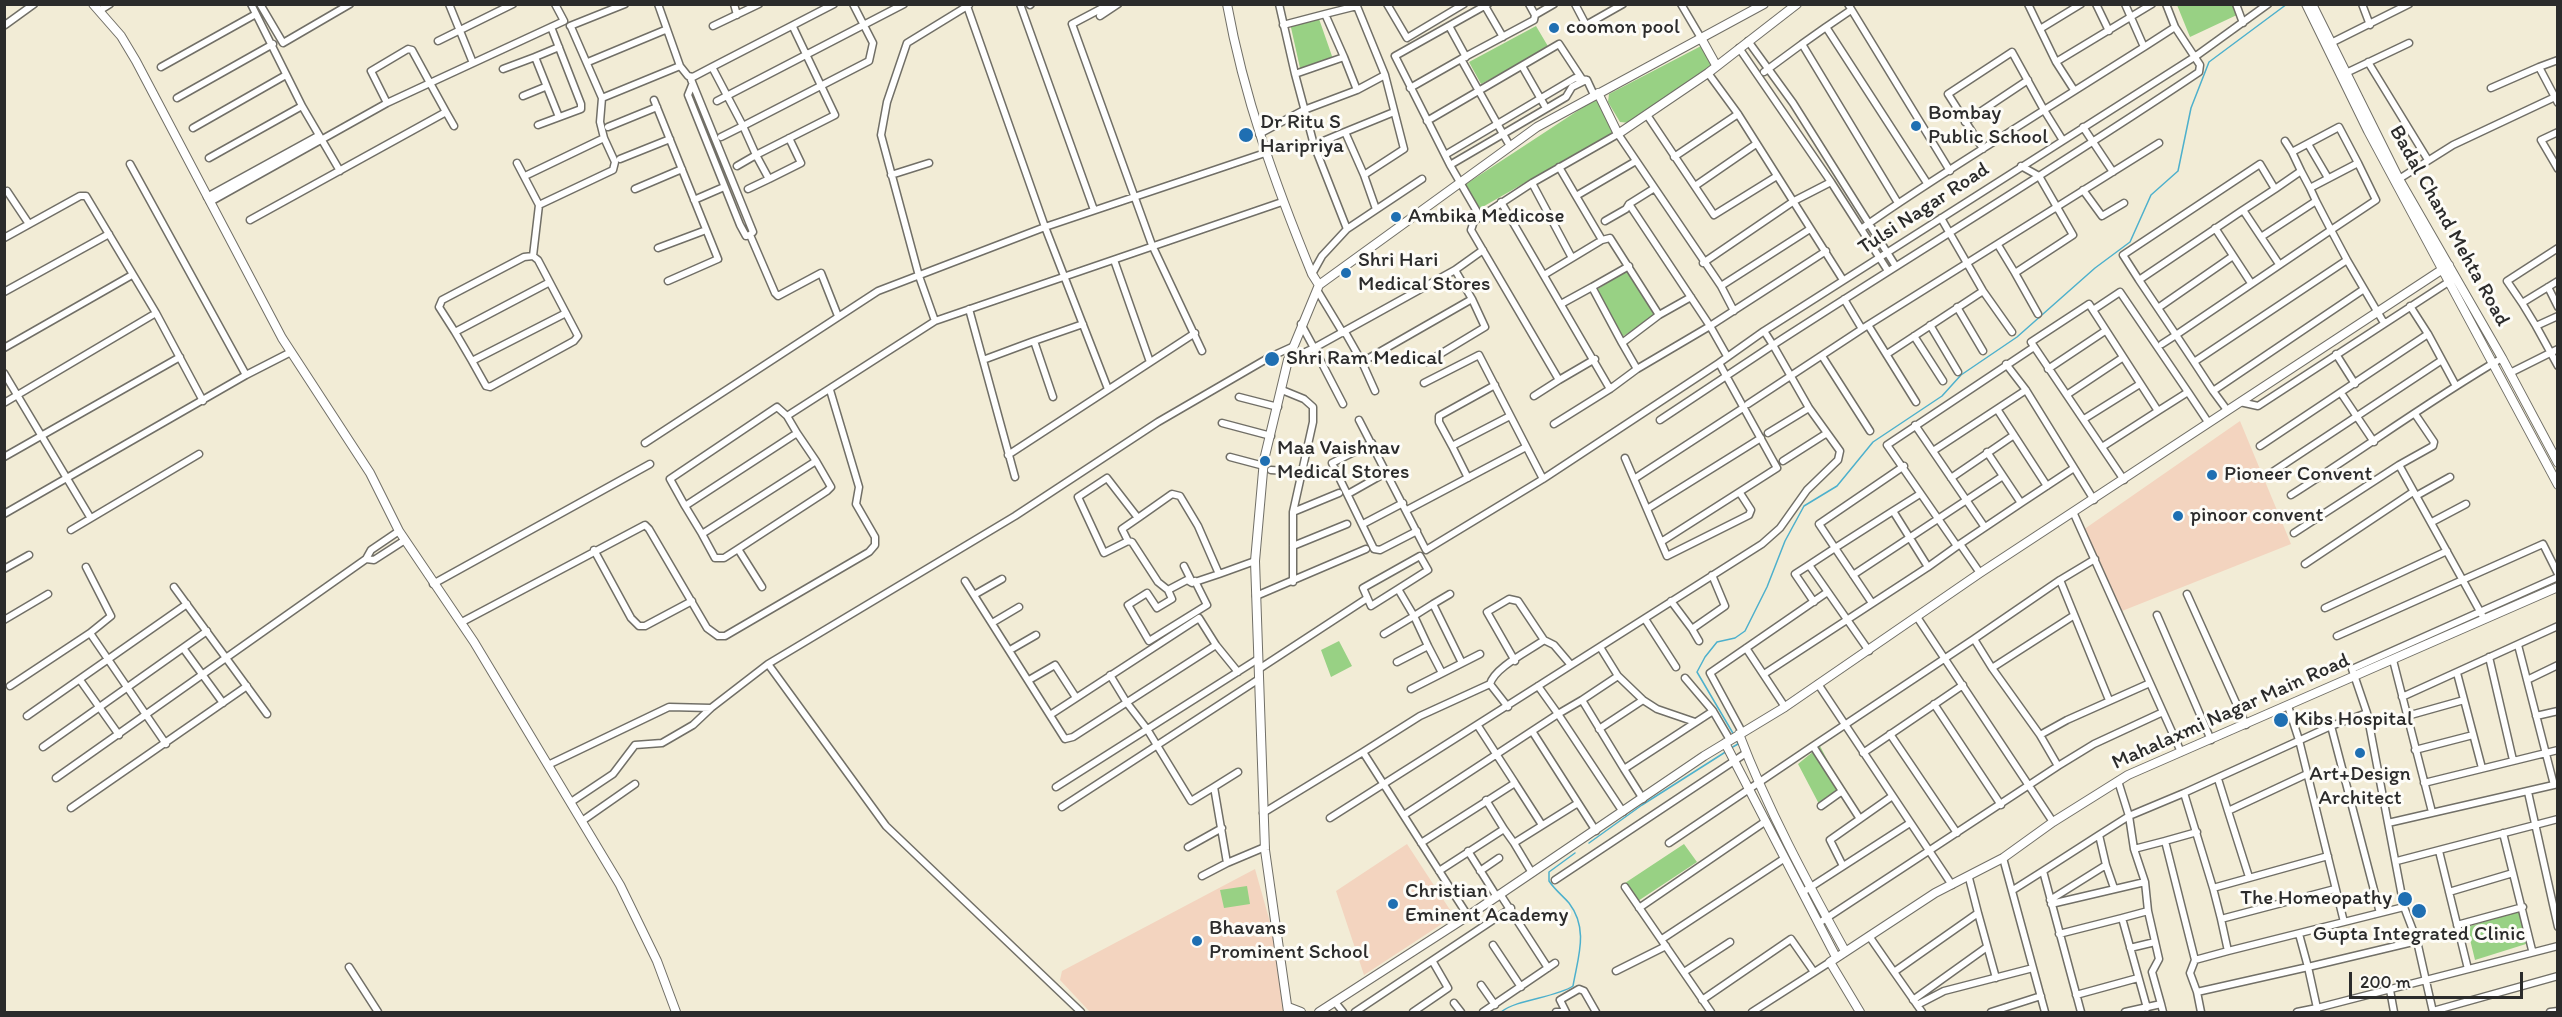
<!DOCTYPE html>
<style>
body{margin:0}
#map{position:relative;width:2562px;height:1017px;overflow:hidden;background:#f2ecd6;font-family:Itim,sans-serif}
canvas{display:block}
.frame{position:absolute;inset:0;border:6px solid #2b2b2b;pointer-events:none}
.scale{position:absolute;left:2349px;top:972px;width:174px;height:27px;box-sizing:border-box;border:3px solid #2b2b2b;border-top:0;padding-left:8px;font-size:18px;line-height:21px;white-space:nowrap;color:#2b2b2b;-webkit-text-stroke:4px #fdfcf7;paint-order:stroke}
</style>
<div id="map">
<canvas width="2562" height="1017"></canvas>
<div class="frame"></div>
<div class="scale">200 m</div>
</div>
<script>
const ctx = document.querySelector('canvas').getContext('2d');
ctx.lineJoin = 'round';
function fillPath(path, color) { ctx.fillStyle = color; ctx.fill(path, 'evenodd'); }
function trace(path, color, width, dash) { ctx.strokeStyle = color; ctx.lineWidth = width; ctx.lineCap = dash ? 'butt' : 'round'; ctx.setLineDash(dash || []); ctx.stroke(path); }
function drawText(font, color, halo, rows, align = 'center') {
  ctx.font = font + ' Itim,sans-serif'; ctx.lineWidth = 6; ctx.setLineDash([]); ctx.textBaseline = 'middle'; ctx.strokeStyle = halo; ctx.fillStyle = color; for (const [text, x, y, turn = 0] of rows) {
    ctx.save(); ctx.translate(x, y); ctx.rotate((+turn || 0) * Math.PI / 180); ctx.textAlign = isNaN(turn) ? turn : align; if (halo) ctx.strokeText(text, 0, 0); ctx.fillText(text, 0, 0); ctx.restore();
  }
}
const built = new Path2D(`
 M2240,421L2291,544L2122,611L2083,530Z
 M1407,844L1454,916L1364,975L1336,891Z
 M1255,869L1279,954L1285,1012H1090L1060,980L1062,971Z`);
const green = new Path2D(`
 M2177,5H2235L2239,14L2190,37Z
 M1318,16L1333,59L1300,68L1290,23Z
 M1536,26L1549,48L1481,84L1469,62Z
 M1701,46L1712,66L1630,123L1620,122L1608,102L1609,94Z
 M1594,100L1599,102L1613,128L1612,133L1479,209L1463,186Z
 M1629,270L1656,315L1622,337L1596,290Z
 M1339,641L1352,666L1331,677L1321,650Z
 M1820,746L1842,788L1819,804L1798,764Z
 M1684,844L1697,862L1638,901L1625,883Z
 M1247,886L1250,904L1224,908L1220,890Z
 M2520,911L2526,944L2475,960L2467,927Z`);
const stream = new Path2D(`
 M1734,735L1697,672L1705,657L1717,642L1735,638L1745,631L1767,587L1785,541L1804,506L1837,486L1873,442L1942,396L1961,375L2017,337L2095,268L2130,242L2151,195L2178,171L2191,108L2209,62L2287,4
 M1731,748L1738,744L1736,740
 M1589,843L1642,805L1727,751
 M1501,1012C1517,999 1555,998 1573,986C1578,957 1589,929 1569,903C1562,895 1555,890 1549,881V872L1575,853`);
const minor = new Path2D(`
 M251,4L302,106L340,171
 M260,4L283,43L350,4
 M449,4L473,63
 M658,4L680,66L688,76L693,77L712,67
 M734,4L737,15
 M834,4L712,67L743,126L869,61L873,43L853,4
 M1020,4L1094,210
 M1110,4L1072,24L1152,245L1202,351
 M1279,4L1295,74L1344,57L1325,14L1357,6
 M1387,4L1407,38L1464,4
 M1529,4L1535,15
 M1575,4L1586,25L1623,4
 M1681,4L1701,38
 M1848,4L1950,171
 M2028,4L2040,29
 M2096,4L2109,31
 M2236,4L2243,23
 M2362,4L2370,25
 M1030,5L1031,4
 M967,6L1045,227L1108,389
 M1485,6L1503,37
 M99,11L110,4
 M1100,16L1118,4
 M5,25L34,4
 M1283,25L1325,14
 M570,26L625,4
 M713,26L759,4
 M1449,26L1466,57
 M571,27L602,98L600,122L604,138
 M1826,27L1851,10
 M438,41L513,4
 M1748,41L1793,103L1895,265
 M2331,43L2409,4
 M1802,44L1826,27L1927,183
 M2144,47L2175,27
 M1739,48L1831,182L1888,271
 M1344,57L1357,90
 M2558,60L2539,67L2558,103
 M588,62L665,30
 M2056,62L2040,29L2081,4
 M2368,62L2428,160
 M1522,66L1546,108
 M161,67L256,14
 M503,69L535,57
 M1764,72L1802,44L1898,203
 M1708,73L1738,114L1843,280
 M2346,73L2409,43
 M1295,74L1314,145L1347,229L1322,256L1312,274
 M690,77L753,232L750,235L746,236L740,225L688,95L692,85
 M1410,88L1461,59
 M2491,88L2539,67
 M2074,90L2056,62L2152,4
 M523,96L545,87
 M177,98L273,44
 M602,98L680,66
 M654,100L718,259L668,281
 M717,101L904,4
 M446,112L454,126
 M1647,115L1714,215L1777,176
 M559,117L535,57L559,47
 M1427,121L1559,44L1582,79
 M1965,122L2028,80
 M538,125L581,109V104L551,27
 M608,127L657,107
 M2083,127L2113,172
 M193,128L286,75
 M1345,132L1394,112
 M2558,132L2541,140L2558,169
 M1259,134L1304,110L1357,90L1385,75L1356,4
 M721,137L743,126L756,155L835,115L793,27
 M2062,139L2044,110L2144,47L2125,4
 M2285,141L2292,152
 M2308,144L2328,178
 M1314,145L1345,132L1364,175L1404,149L1385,75
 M1510,146L1503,134L1566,97L1572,87L1586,80
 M1445,155L1575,78L1587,80L1594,95
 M1674,157L1738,114
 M209,158L302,106
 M620,159L670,139
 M517,163L539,205L613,170L615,162L604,138L525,176
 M1450,165L1395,56L1488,4
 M737,166L756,155L769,179L748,189
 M2021,166L2039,176L2073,235L2015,273L2038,314
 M1559,167L1576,196L1636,161
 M2301,171L2310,188
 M891,175L929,163
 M1364,175L1376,209
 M769,179L801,163L789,138
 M2399,179L2453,145L2555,97
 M1532,183L1572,258
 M1695,186L1756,144
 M635,189L682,169
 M1653,189L1629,204L1710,326L1826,251
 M2083,190L2102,216L2124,203
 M7,191L29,224
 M1576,196L1602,240L1610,238L1659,315
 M207,197L318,136
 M694,200L724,187
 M210,202L387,103L430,83L412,50L408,49L371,71L387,103
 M1501,202L1610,389
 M2243,210L2275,189
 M1479,215L1450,165L1503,134L1461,59L1534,20L1535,15L1554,4
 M1941,218L1983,291L2012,332
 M250,220L446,112L430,83L564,21L555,4
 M1605,221L1626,209L1629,204
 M2215,228L2251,283
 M1347,229L1422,179
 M1861,229C1920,187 1983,149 2044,110L2012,52L1948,94L1983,149
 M750,235L775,293L778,296L821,273L838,316
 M2261,237L2279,264
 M4,238L80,196H86L156,313L203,401
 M1998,245L2015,273
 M658,248L706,230
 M2558,248L2507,281L2522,303L2558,281
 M533,256L539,205
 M1114,260L1150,362
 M2347,260L2331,230L2376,200L2358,163
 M1703,263L1794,201L1831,182
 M1544,275L1602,240
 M2139,280L2176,335L2162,344
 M548,283L455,332L439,307L442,300L524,257L533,256L538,260L578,336L574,341L490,387L486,386L472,361L566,313
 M1721,286L1810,229
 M1592,287L1629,266
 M2548,287L2558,307
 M2364,289L2384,323
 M1317,290L1343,333
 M4,292L109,234
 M1691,297L1659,315L1622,343L1637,369L1710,326L1727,356
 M1844,299L1862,329
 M2522,303L2536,326
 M1561,304L1592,287L1622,343
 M2410,306L2428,334
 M1957,307L1983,351
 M2158,308L2233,256
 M969,309L1015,477
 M2093,310L2120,292L2188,392L2158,411L2089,304L2031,342L2124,480
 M2558,316L2536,326L2558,366
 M935,321L919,276L881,135L887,102L907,43L969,5
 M1930,325L1958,372
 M455,332L472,361
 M1345,332L1362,362
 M1914,336L1943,381
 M4,348L132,275
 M1887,354L1983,291
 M2336,354L2355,384
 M1822,356L1870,431
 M983,360L1034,341
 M1288,360L1314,348L1301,324
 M2442,360L2456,386
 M1427,362L1485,327L1472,299
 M2194,362L2213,391
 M1719,363L1764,331L2196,56L2268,4
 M2006,364L2026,390L2094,500
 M2048,369L2105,331
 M4,373L90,517
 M2510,373L2558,349
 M246,375L291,352
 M1559,380L1595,359
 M1424,383L1479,355L1543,479
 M1282,390L1304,399L1313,407V422L1293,512
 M1375,391L1362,362L1472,299L1455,270
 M2188,392L2208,422
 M2341,393L2374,442
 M2068,394L2122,358
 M1534,396L1559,380L1471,230L1474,221L1532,183L1618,134L1721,286L1734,311
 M1053,397L1034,341L1083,324
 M1239,397L1278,407
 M1916,402L1868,325L2159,143
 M2240,402L2258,406L2450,281
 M4,403L156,313
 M1343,404L1314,348L1455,270L1483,250
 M1748,404L1868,325
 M1997,409L2047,486
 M2227,410L2213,391L2364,289L2347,260L2194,362L2176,335L2331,230L2316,201L2261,237L2243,210L2139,280L2123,255L2260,164L2275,189L2301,171L2292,152L2339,127L2358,163L2310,188L2316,201
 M787,416L935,321L1282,202
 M2084,419L2140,384
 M1359,420L1426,550L1543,479L1719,363L1777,468L1661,542L1625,458
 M1660,420L1773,345L1764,331
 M1222,423L1271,436
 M1554,424L1610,389L1637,369
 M1915,425L1984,526
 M797,433L787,416L777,407L670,479L685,506L797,433L816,461L702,534L715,558H724L738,549L827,491L831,487L816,461
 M1768,433L1809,408
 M645,443L878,291L1045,227L1265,153
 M1372,443L1332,463L1374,549L1380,550L1417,531
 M1452,446L1439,422V416L1495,385
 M2260,446L2428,334L2442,360L2271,473
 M2102,447L2158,411
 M1933,451L2026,390
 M1008,455L1195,333
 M4,457L180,357
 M1230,457L1264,466
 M1783,461L1827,433
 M2399,465L2482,615
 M1271,470L1301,472
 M1468,478L1452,446L1510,416
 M1951,478L2014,435
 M1634,479L1743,408
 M1348,494L1387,472
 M2291,495C2362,450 2430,400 2502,358
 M2416,496L2450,477
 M2021,503L2074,468
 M685,506L702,534
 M1647,509L1761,438
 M1407,510L1526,447
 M1893,511L1920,494
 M4,514L246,375L130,164
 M2074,514L2181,752
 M2432,522L2466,504
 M1363,524L1403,503
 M71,530L199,454
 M399,531L371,550L366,559L374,560L405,540
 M2294,533L2399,465L2433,446L2434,442L2415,414
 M1128,541L1122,529L1138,518
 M1661,542L1667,556L1749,515L1751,510L1740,493
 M1960,544L2021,503L1987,452
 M1293,546L1347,524
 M1957,546L1887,445L2034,347
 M738,549L762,587
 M594,550L631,618L639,626H645L692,601
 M2095,559L2060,580L2109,700
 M2305,564L2413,492
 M1809,565L1795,574L1814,602
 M1184,566L1192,582
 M86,567L111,616L90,633L166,744
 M1928,567L1960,544L1980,573
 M4,569L29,555
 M1219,574L1192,583L1187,580L1168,590L1158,582L1132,542L1128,541L1104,553L1078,497L1107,478L1138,518L1172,494L1180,496L1198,526L1219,574L1255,561
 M1853,575L2003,476
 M965,581L1065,739L1073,737L1216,645L1199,618L1050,715
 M1293,582V512L1339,493
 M433,584L650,464
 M174,587L267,714
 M1398,589L1371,606L1363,588L1420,556L1428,570L1398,589L1414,616L1433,604L1462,663
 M1168,590L1172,599L1157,608L1147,593L1128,605L1149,641L1207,605L1195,581
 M2187,594L2246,725
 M974,595L1002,579
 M1256,596L1366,549
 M1671,601L1692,629
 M1433,604L1450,594
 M2325,608L2447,551
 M2157,615L2211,740
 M2073,616L1992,668L2040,735L2067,720L2150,683
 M1917,617L2053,822
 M1645,619L1676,667
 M4,620L48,594
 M462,622L645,525L649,529L707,628L718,636H725L869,552L875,545V537L856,504L859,487L830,390
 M992,623L1019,607
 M1384,634L1414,616L1428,646
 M2337,636L2543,544L2558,574
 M1544,640L1554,645L1571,665
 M1699,641L1692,629L1725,606L1712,575
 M1216,645L1238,672
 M2518,645L2554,785
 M183,648L223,703
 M1746,648L1785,707
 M1010,650L1036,635
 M1869,651L1809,565L1835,548L1872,603
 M2489,657L2513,760
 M2393,660L2432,812
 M1397,662L1428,646L1442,673
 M768,664L1015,516L1158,422L1270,357L1292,347
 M1992,668L1974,639L2060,580
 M1259,669L1366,599
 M2457,673L2482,768
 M1764,674L1928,567L1893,511L1835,548L1819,524L1904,466
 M1110,675L1127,703L1147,729L1191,801L1214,787L1227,863L1202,876
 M1618,676L1643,700L1657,709L1695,722
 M1685,678L1713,711
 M80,680L119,735
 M1029,680L1055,665L1075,696
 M2527,680L2558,665
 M1490,684L1508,707
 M1818,684L1952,885
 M10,686L90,633
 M1538,686L1558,714L1582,700L1624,769L1713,711L1730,740
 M1411,689L1480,654
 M2402,697L2558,626
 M1582,700L1618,676L1600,647
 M1934,704L2001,805
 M2288,706L2299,740L2344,922L2380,913
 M2367,713L2331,726L2380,913L2404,907
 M27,716L187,604
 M2407,716L2464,700
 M2536,716L2558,711
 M1599,729L1643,700
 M1532,731L1596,831
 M1742,732L1710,673L1826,593
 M1890,734L1957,833
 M2040,735L2058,766
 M43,747L207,631
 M2415,750L2473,735
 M1363,752L1420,716L1490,684C1495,667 1529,651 1544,640L1518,601L1509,599L1487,612L1515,661
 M1863,753L1963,685
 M548,765L669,707L711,708L768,664L886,826L1081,1012
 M1624,769L1643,799
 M56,778L366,559
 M2218,779L2228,811
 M1515,783L1542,825
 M2424,783L2558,750
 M1056,787L1258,659
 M1214,787L1238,772
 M2528,792L2558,927
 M2184,793L2331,726
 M1486,800L1504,829
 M571,802L613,774L635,745L662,743L693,725L711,708
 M1821,806L1842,791
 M1062,807L1259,679
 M71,808L247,686
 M1263,813L1363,752L1468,916
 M1404,815L1558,714L1623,812
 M1330,818L1762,544L1780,528L1807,490L1838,460L1840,451L1809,408L1773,345C1915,253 2059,166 2199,72L2200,65L2175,27L2166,4
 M1860,819L1813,746L1974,639
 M582,821L635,784
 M2388,823L2558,784
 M2503,833L2532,950
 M2099,835L2129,816L2118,781
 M2165,841L2197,832
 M1421,843L1515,783L1478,726
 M1514,843L1532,873
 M1669,843L1813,746
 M1188,847L1222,828
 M2134,849L2145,882L2148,911
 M1468,851L1497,897
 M2439,851L2468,969
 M2003,858L2045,1012
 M2397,861L2558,819
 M1227,863L1265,847
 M2106,865L2114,888
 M1843,866L1830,840L1891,797
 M1439,871L1504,829L1514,843L1578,803
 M1480,871L1499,858
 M2249,877L2228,811L2307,774
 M1969,878L1978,913
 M1555,880L1746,753
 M1625,887L1711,1012
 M2213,888L2184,793L2129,816L2134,849L2165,841L2195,960L2228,951
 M2335,889L2221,919L2228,951L2344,922
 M2013,890L2043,871
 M1803,892L1910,823
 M2449,892L2513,873
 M1500,894L1548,968
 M2050,900L2106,865L2099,835L2043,871L2081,1012
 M2051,904L2145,882
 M1639,908L1766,821
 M2122,918L2148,911L2159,959L2152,972L2161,1004
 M2221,919L2213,888L2328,856
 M1819,923L2058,766L2094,744L2163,712
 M2457,925L2523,907
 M2059,934L2122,918L2147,1008
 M1869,936L1894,972
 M1662,939L1785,858
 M2417,941L2308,967L2317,1008L2558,946
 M1493,945L1521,987
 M2130,948L2155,942
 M2195,960L2190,973L2197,992L2308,967L2299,934
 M349,967L378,1012
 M1616,971L1666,946
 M1684,972L1730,942
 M1481,985L1495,1005
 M2390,990L2394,1012
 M2197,992L2201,1012
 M2076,995L2138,978
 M1702,1000L1791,939L1814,972
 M1913,1000L1987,947
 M1335,1002L1343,1012
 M1454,1003L1461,1012
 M1917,1005L1944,991L2033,968
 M2433,1011L2558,976
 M1355,1012L1511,908
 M1413,1012L1448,988L1433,962
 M1483,1012L1555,963
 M1556,1012H1562
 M1566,1012L1560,1000L1579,989L1584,991L1596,1012
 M1752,1012L1830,962
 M1922,1012L1894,972L1978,913L1996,978
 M1991,1012L2041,996
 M2125,1012L2161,1004L2163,1012
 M2297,1012L2317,1008V1012
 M2433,1012L2417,941L2404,907L2367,713L2352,669L2558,577
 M2550,1012L2558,1011`);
const tertiary = new Path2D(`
 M93,4L121,36L136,61L282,338L370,473L399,531L474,642L620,885L657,961L676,1012
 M1227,4C1244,98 1276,186 1312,274L1319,285
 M2306,4L2368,131L2558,485
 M2312,4L2399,179L2502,358L2558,463
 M1701,38L1716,65
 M1598,93L1618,134L1708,73L1797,4
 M1739,734C1768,810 1806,880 1845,951
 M1725,743L1836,957
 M1288,1007L1301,1012
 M1288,1012L1265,850L1255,561L1264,460L1288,360L1319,285L1537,127L1764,4
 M1319,1012L1468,916L1704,756L1785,707L1980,573L2449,265
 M1860,1012L1830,962L1935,893L2003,858L2053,822L2128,775L2558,587`);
const markers = [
 [1554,28,6,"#1f6fb2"],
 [1916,126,6,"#1f6fb2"],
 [1246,135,8,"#1f6fb2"],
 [1396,217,6,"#1f6fb2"],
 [1346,273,6,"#1f6fb2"],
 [1272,359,8,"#1f6fb2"],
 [1265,461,6,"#1f6fb2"],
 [2212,475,6,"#1f6fb2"],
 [2178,516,6,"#1f6fb2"],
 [2281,720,8,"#1f6fb2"],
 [2360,753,6,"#1f6fb2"],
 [2405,899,8,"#1f6fb2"],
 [1393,904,6,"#1f6fb2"],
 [2419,911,8,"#1f6fb2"],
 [1197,941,6,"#1f6fb2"]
];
const poiNames = [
 ["coomon pool",1566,28],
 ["Bombay",1928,114],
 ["Public School",1928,138],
 ["Dr Ritu S",1260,123],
 ["Haripriya",1260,147],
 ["Ambika Medicose",1408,217],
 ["Shri Hari",1358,261],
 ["Medical Stores",1358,285],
 ["Shri Ram Medical",1286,359],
 ["Maa Vaishnav",1277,449],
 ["Medical Stores",1277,473],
 ["Pioneer Convent",2224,475],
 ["pinoor convent",2190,516],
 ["Kibs Hospital",2294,720],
 ["Art+Design",2360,775,"center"],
 ["Architect",2360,799,"center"],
 ["Christian",1405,892],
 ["Eminent Academy",1405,916],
 ["The Homeopathy",2392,899,"right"],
 ["Bhavans",1209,929],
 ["Prominent School",1209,953],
 ["Gupta Integrated Clinic",2419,935,"center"]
];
const streetNames = [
 ["Tulsi Nagar Road",1924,209,-33],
 ["Badal Chand Mehta Road",2449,226,61],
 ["Mahalaxmi Nagar Main Road",2231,712,-24]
];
fillPath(built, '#f3d4bf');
fillPath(green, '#98d184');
trace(stream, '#4db0cc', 1.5);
trace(minor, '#716f67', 9);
trace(tertiary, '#716f67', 10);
trace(minor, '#fff', 6);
trace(tertiary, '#fff', 8);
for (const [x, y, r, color] of markers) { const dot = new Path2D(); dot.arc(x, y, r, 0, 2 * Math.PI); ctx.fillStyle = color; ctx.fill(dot); trace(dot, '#fdfcf7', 2); }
drawText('21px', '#2b2b2b', '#fdfcf7', poiNames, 'left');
drawText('21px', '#2b2b2b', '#fdfcf7', streetNames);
</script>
